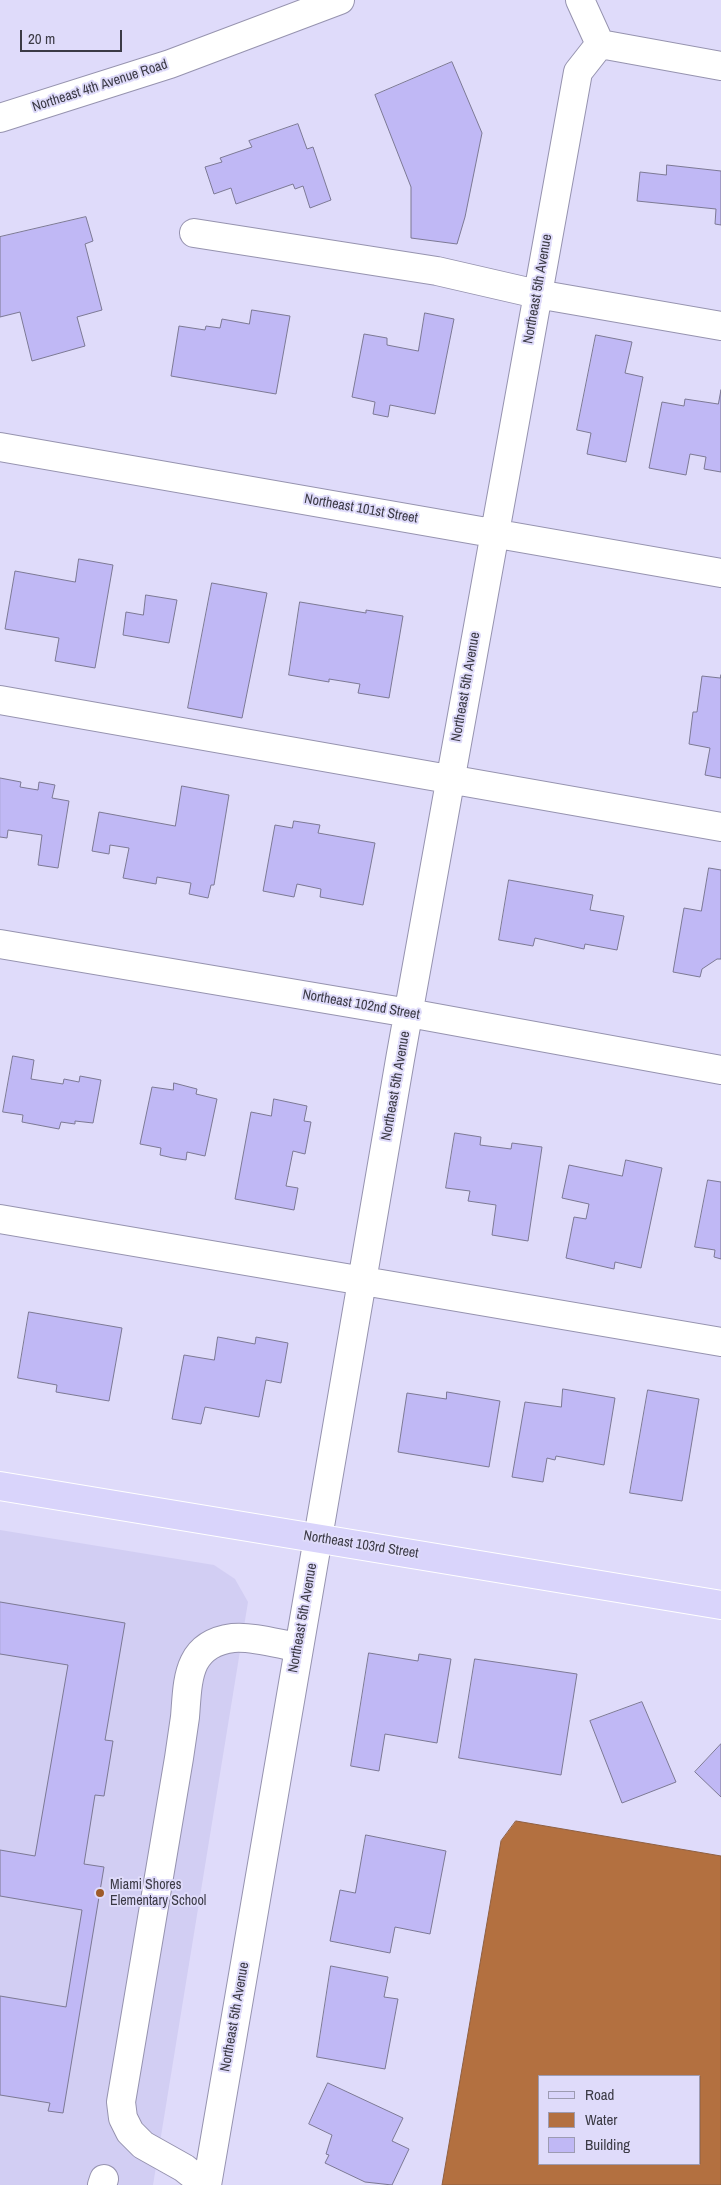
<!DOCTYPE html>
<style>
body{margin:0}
#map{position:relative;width:721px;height:2185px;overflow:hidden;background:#dfdbfa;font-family:"Archivo Narrow",sans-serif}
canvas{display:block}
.legend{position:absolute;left:538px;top:2075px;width:162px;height:90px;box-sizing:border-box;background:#dfdbfa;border:1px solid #9d9bb2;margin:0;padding:6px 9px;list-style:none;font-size:15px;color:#3b3a45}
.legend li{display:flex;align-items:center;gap:10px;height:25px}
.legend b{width:25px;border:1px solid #9d9bb2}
.scale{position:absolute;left:20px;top:30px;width:102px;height:22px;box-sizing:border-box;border:2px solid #3b3a45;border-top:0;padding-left:6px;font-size:15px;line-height:18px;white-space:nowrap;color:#3b3a45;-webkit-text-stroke:4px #dfdbfa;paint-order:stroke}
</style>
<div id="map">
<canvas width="721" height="2185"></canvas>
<ul class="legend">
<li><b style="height:6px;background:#d9d4fb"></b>Road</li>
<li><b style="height:14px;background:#b37040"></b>Water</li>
<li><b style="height:14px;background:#c0b8f5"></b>Building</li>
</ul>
<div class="scale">20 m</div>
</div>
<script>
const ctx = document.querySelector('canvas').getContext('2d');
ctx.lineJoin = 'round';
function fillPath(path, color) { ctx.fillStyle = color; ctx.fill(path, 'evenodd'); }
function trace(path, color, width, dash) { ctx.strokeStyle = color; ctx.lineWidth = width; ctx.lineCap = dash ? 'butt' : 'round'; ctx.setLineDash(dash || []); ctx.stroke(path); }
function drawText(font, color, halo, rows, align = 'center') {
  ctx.font = font + ' "Archivo Narrow",sans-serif'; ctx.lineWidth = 4; ctx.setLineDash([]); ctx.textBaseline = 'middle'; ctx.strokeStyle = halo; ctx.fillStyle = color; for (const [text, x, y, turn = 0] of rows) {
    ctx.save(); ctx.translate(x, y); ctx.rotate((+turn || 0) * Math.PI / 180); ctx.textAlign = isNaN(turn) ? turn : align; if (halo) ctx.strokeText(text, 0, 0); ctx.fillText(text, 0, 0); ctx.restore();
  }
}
const built = new Path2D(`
 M0,1530L214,1565L235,1579L248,1602L153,2185H0Z`);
const water = new Path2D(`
 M516,1821L721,1856V2185H442L501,1841ZM540,2076H700V2164H540Z`);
const building = new Path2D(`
 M452,62L482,133L465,217L457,244L411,238V187L375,95Z
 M298,124L307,149L313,147L331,200L310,208L303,186L295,189L293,184L236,204L231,188L214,194L205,167L222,162L220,158L252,147L249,141Z
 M667,165L721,171V225L715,224L716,209L637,201L640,172L666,175Z
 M86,217L93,241L85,244L102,310L77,317L85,346L32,361L20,312L0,317V237Z
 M252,310L290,316L276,394L171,376L179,326L205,330L206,326L220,328L222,319L249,324Z
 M425,313L454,319L435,414L390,405L388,417L373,414L375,402L352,397L364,334L387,338V345L418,351Z
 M596,335L632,342L625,373L643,377L626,462L587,454L591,433L577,430Z
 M721,390V472L704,469L706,457L690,454L686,475L649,468L662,402L684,406L685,399L718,404Z
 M79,559L113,565L95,668L55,661L59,638L5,629L15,571L75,582Z
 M212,583L267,593L242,718L188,708Z
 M146,595L177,600L169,643L123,635L126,612L143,615Z
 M300,602L366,613V610L403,616L389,698L358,693L360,684L329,679V682L289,675Z
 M721,675V778L705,775L710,748L689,744L693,712H697L702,676L720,678Z
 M0,778L21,782L20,787L38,790L39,782L55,785L52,798L69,801L58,868L38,865L42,835L8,830L7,838L0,837Z
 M182,786L229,795L214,885H211L208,898L189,894L191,883L157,877L156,884L123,878L129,848L110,845L109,854L92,851L99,812L175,826Z
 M294,821L320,825L318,833L375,843L363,905L320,897L321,889L297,884L294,897L263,891L275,825L292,828Z
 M709,868L721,870V959H717L702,969L700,977L673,972L684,908L701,911Z
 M509,880L593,895L590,910L624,916L617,950L585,944L584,949L535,938L533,946L499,940Z
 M13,1056L34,1060L31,1079L63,1084L64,1079L79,1082L80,1076L101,1080L93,1123L75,1121V1124L61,1122L59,1129L22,1122L23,1115L3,1112Z
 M174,1083L197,1089L196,1094L217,1099L205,1156L187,1152L186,1160L173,1158L160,1155L161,1148L140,1144L152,1087L173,1090Z
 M274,1099L307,1106L304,1121L311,1122L305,1154L293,1151L286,1186L298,1188L294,1210L235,1199L251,1112L271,1116Z
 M455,1133L481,1137L480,1145L511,1149L512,1143L542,1147L528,1241L492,1235L496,1205L468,1201L470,1191L446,1188Z
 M626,1160L662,1168L641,1268L615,1262L614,1269L566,1258L574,1217L586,1219L589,1204L562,1198L569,1165L622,1176Z
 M708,1180L721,1182V1259L714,1257L715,1250L695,1247Z
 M29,1312L122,1328L109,1401L56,1392L57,1385L18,1378Z
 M218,1337L255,1344L256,1337L288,1343L281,1383L266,1380L259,1417L205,1407L201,1424L172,1419L184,1355L214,1360Z
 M563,1389L615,1398L604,1465L556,1456L555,1460L547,1458L543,1482L512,1477L525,1402L561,1407Z
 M648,1390L699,1399L682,1501L630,1493Z
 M447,1392L500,1401L489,1467L398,1452L407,1393L446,1399Z
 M0,1602L125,1623L105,1740L113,1741L104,1796L95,1795L84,1864L104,1867L63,2113L48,2111L50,2103L0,2095V1996L66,2007L82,1910L0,1896V1850L35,1856L68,1665L0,1654Z
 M369,1653L418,1661L419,1654L451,1659L437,1743L385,1734L379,1771L351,1766Z
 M475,1659L577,1674L561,1775L459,1758Z
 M642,1702L676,1782L622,1803L590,1721Z
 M721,1744V1797L695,1772Z
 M366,1835L446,1851L430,1934L395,1927L390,1953L330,1941L340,1890L355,1893Z
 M331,1966L388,1977L384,1997L398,1999L385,2069L317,2057Z
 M328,2083L403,2118L392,2141L409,2149L392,2185L365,2182L325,2163L329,2155L326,2154L332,2135L309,2124Z`);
const minor = new Path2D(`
 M600,44L721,66
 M0,118L170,64L340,0
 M194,233L437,271L537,294L721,326
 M0,447L721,573
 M0,700L721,827
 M0,944L409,1013L721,1070
 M0,1219L721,1342
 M102,2185L104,2179
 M205,2185L184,2168L143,2145L130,2132L123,2118L121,2102L179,1758C181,1745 183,1731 185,1717C188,1681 186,1644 233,1638C251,1636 279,1644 297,1647
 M207,2185C325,1480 448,775 578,72L600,44L580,0`);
const major = new Path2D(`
 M0,1486L721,1605`);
const markers = [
 [100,1893,5,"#9e5b29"]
];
const streetNames = [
 ["Northeast 4th Avenue Road",100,86,-18],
 ["Northeast 5th Avenue",538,289,-80],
 ["Northeast 101st Street",361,509,10],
 ["Northeast 5th Avenue",466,687,-80],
 ["Northeast 102nd Street",361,1005,10],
 ["Northeast 5th Avenue",396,1086,-80],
 ["Northeast 103rd Street",361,1545,9],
 ["Northeast 5th Avenue",303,1618,-80],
 ["Northeast 5th Avenue",235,2017,-80]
];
const poiNames = [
 ["Miami Shores",110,1885],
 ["Elementary School",110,1901]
];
fillPath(built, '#d2cef3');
fillPath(water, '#b37040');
trace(water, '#8f6042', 1);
fillPath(building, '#c0b8f5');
trace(building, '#7c7994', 1);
trace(minor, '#9693af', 30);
trace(major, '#fff', 30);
trace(minor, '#fff', 28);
trace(major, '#d9d4fb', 28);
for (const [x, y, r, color] of markers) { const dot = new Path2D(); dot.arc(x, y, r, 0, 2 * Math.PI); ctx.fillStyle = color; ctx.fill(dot); trace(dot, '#dfdbfa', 2); }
drawText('14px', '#3b3a45', '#dfdbfa', streetNames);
drawText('14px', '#3b3a45', '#dfdbfa', poiNames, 'left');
</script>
